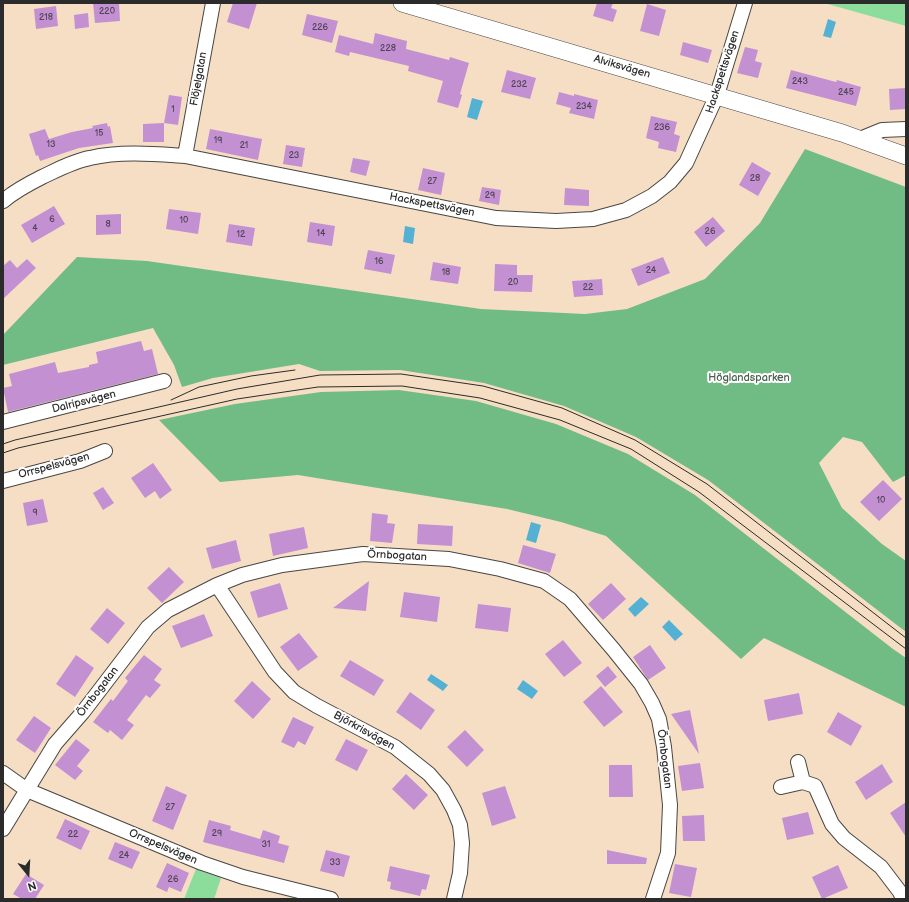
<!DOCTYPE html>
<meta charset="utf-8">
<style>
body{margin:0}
#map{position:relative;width:909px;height:902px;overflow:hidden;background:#f6dec5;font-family:"Balsamiq Sans",sans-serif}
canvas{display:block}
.frame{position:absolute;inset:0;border:4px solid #2b2b2b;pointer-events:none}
.north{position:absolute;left:8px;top:854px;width:40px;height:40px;-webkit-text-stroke:3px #fff;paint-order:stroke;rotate:162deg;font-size:11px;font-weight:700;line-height:16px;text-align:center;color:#2b2b2b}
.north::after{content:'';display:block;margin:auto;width:14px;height:18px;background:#2b2b2b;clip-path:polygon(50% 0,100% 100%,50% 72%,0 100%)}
</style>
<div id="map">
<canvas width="909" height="902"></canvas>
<div class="frame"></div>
<div class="north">N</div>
</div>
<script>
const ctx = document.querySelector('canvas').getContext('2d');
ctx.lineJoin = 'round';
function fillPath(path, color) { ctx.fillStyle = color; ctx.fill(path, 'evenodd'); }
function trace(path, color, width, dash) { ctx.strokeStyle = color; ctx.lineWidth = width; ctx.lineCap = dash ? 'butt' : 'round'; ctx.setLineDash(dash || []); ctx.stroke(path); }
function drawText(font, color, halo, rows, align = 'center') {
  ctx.font = font + ' "Balsamiq Sans",sans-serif'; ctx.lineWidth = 4; ctx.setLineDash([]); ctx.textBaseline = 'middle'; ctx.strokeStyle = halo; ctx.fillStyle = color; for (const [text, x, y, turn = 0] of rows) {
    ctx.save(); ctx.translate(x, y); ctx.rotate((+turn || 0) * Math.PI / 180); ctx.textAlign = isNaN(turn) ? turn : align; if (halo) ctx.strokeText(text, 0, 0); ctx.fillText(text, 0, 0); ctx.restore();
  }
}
const green = new Path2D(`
 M824,3H906V26Z
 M196,869L221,878L214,899H184Z`);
const forest = new Path2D(`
 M805,149L906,187V475L893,482L862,442L843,437L819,463L842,508L882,544L906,561V632L708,480L636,437L564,406L484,383L400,370L320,371L299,364L213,378L182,387L174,365L153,328L3,365V335L77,257L147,261L481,309L585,314L627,309L705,279L760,223Z
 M399,390L476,401L556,424L628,454L695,495L893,649L906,658V707L764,638L741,659L606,536L561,522L507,509L298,475L220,482L159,420L235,404L321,392Z`);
const water = new Path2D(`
 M828,19L836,22L831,38L823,36Z
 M472,98L483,101L477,120L467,117Z
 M405,226L415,228L413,244L403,242Z
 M531,522L541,525L536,543L526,540Z
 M641,597L649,604L635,617L628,609Z
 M669,620L683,634L675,641L662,627Z
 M431,674L448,685L443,691L427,680Z
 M523,680L538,691L532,699L517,689Z`);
const building = new Path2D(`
 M93,3H119L120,21L95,23Z
 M233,3H257L249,29L227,22Z
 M597,3H613L611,8L617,10L613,22L593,16Z
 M647,4L666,10L659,36L640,31Z
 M56,6L58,26L36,29L34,9Z
 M88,13L89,27L75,29L74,15Z
 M307,14L338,21L332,43L302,35Z
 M375,33L407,41L406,49L449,60L450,57L469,63L460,94L462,95L458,108L437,102L443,81L408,71L409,66L350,52L349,56L335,52L339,35L373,44Z
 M683,42L712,50L708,63L680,55Z
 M745,47L758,50L755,61L762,63L758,78L737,73Z
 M507,70L536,78L530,99L501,92Z
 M791,70L836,82L837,80L861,87L856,106L786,88Z
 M906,88V109L890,110L889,89Z
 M559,92L574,96V94L598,100L594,119L569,113L571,108L556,104Z
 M169,95L182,97L178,125L164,123Z
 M651,116L677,122L674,134L680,136L676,152L658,148L659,142L646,138Z
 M107,123L108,127L110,126L113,143L79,148L40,161L38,155L36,156L29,134L45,129L49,139L72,132L93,128L92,126Z
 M164,123V142H143V124Z
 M210,129L262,139L258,160L206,149Z
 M286,145L305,148L302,167L283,164Z
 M353,158L370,161L366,176L350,172Z
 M752,162L771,173L758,196L739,185Z
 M423,168L445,173L441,195L418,190Z
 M482,187L501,190L499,205L479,201Z
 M565,188L589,190V206L564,205Z
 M54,206L65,224L32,243L21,225Z
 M169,209L201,213L198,234L166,229Z
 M121,214V234L96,235V215Z
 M713,217L725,231L706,247L694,232Z
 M310,222L335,226L332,246L307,242Z
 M229,224L255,228L252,246L226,242Z
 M368,250L395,255L391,274L364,269Z
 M663,257L670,273L638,286L631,269Z
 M27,259L36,268L3,299V266L10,260L17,268Z
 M433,262L461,267L458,284L430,280Z
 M495,264L517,265V275H533L532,292L494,291Z
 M602,279L603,295L574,297L572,281Z
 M141,341L144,351L152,349L158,374L8,412L3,388L12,386L9,374L55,362L58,373L89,367V365L98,363L96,352Z
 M153,463L172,490L160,499L155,491L145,498L131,478Z
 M883,480L902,499L879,521L860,502Z
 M103,487L114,503L103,510L93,493Z
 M43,499L48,522L27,526L23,503Z
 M372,513L388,515L387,523L395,524L392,543L370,541Z
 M418,524L453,526L452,546L417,544Z
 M304,527L308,548L273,556L269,534Z
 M236,540L241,561L212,569L206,548Z
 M523,545L556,554L550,573L518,563Z
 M169,567L184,582L162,603L147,588Z
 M369,581L366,611L333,608Z
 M280,583L288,609L258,618L250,592Z
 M611,583L626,599L603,620L588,604Z
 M404,592L440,597L437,622L400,617Z
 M478,604L511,608L508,632L475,628Z
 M107,608L125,623L108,644L90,629Z
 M204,614L213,636L181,648L172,626Z
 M299,633L318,657L298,671L280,647Z
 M563,640L582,663L564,677L545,654Z
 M650,645L666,668L648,680L633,657Z
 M76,655L94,668L75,697L56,684Z
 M144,655L162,669L154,680L161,685L150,698L146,695L127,720L134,725L122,740L110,730L108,733L93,722L111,699L113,701L128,681L125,678Z
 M350,660L384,680L374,696L340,676Z
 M608,666L617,677L605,687L596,676Z
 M252,681L271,699L253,719L234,701Z
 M601,686L623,712L604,727L583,702Z
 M410,692L435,710L421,730L396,712Z
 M799,693L803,714L768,721L764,700Z
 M690,710L699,754L671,714Z
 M838,712L862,726L851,746L827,732Z
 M34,716L51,728L35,753L16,740Z
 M293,717L314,727L305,745L298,741L294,748L281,742Z
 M465,730L484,750L467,767L447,747Z
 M76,739L90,750L77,766L83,771L75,780L55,765Z
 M346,739L368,750L357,771L335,760Z
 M700,763L704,788L682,791L678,766Z
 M882,764L893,782L866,800L855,782Z
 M609,765H632L633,797H609Z
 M406,774L428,795L414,810L392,789Z
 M166,786L187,795L173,830L152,821Z
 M505,786L516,818L492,826L482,793Z
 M906,802V837L890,813Z
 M808,812L814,834L787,840L782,818Z
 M704,815L705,841H683L682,816Z
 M65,819L90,831L81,850L56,838Z
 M209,820L231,826L230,830L260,839L263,830L280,836L278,843L289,846L284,863L203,842Z
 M115,842L140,852L132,869L108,859Z
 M326,850L350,856L344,877L320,871Z
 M607,850L647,858L646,864H607Z
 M167,863L189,873L181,892L169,887L167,892L156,887Z
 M675,864L697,868L691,897L669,893Z
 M838,865L848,888L822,899L812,877Z
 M390,866L430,875L426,890L422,889L420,896L390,889L391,882L387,881Z
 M26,874L44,885L35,899H22L13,894Z`);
const minor = new Path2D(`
 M860,139L882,130L906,129
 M185,156L213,3
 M3,201C15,191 28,184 42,177C57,170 73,161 90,158C121,151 154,154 185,156L496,218L556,221L593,219L626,210L652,196L670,182L686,163L717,95L745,3
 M3,422L164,381
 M3,481L80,461L105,451
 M217,585L275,672L294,692L317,706L395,747L429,774L443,790L454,810L460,825L462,843L460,873L454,899
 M798,762L803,782
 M3,773L27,790L202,863L243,877L331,899
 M781,787L803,782L815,786L832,824L844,838L881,867L900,892L903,899
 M3,829L55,744L83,712L148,627L168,610L217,585L242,575L282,565L363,554L449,559L500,569L544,581L570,599L613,649L641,684L652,703L659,719L664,747L670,805L668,853L653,899`);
const tertiary = new Path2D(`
 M402,3L842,133L906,156`);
const tram = new Path2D(`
 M171,400L199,387L251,376L295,370
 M3,444L15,440L237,389L320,375L401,374L483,386L562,408L635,440L707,484L906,638
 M3,453L18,448L237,399L318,387L402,386L480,398L560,420L631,449L699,492L906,649`);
const numberNames = [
 ["220",107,12],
 ["218",46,18],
 ["226",320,28],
 ["228",388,49],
 ["243",800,82],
 ["232",519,85],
 ["245",846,93],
 ["234",584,107],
 ["1",173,110],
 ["236",662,128],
 ["15",99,134],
 ["19",218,141],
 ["13",51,145],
 ["21",244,146],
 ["23",294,156],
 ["28",755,179],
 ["27",432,182],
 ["29",490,196],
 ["6",52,220],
 ["10",184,221],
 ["8",108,225],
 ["4",35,229],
 ["26",710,232],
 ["14",321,234],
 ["12",241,235],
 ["16",379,262],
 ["24",651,271],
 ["18",446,273],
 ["20",513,283],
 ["22",588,288],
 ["10",881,501],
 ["9",35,513],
 ["27",170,808],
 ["29",217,834],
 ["22",73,835],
 ["31",266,845],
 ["24",124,856],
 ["33",335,863],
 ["26",173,880]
];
const streetNames = [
 ["Alviksvägen",622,67,16],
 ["Hackspettsvägen",723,72,-72],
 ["Flöjelgatan",199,79,-80],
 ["Hackspettsvägen",432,205,11],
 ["Dalripsvägen",84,402,-14],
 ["Orrspelsvägen",54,466,-15],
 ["Örnbogatan",397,556,3],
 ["Örnbogatan",98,692,-52],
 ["Björkrisvägen",364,731,29],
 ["Örnbogatan",664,759,83],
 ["Orrspelsvägen",163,847,23]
];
const parkNames = [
 ["Höglandsparken",749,378]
];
fillPath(green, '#8cdc9c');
fillPath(forest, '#71bc84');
fillPath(water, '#54b1d3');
fillPath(building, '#c390d2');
trace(minor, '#494642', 16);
trace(tertiary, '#494642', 18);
trace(minor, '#fff', 14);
trace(tertiary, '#fff', 17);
trace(tram, '#2b2b2b', 1);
drawText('9px', '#514455', null, numberNames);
drawText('11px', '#2b2b2b', '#fff', streetNames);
drawText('11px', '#48604d', '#fff', parkNames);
</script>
